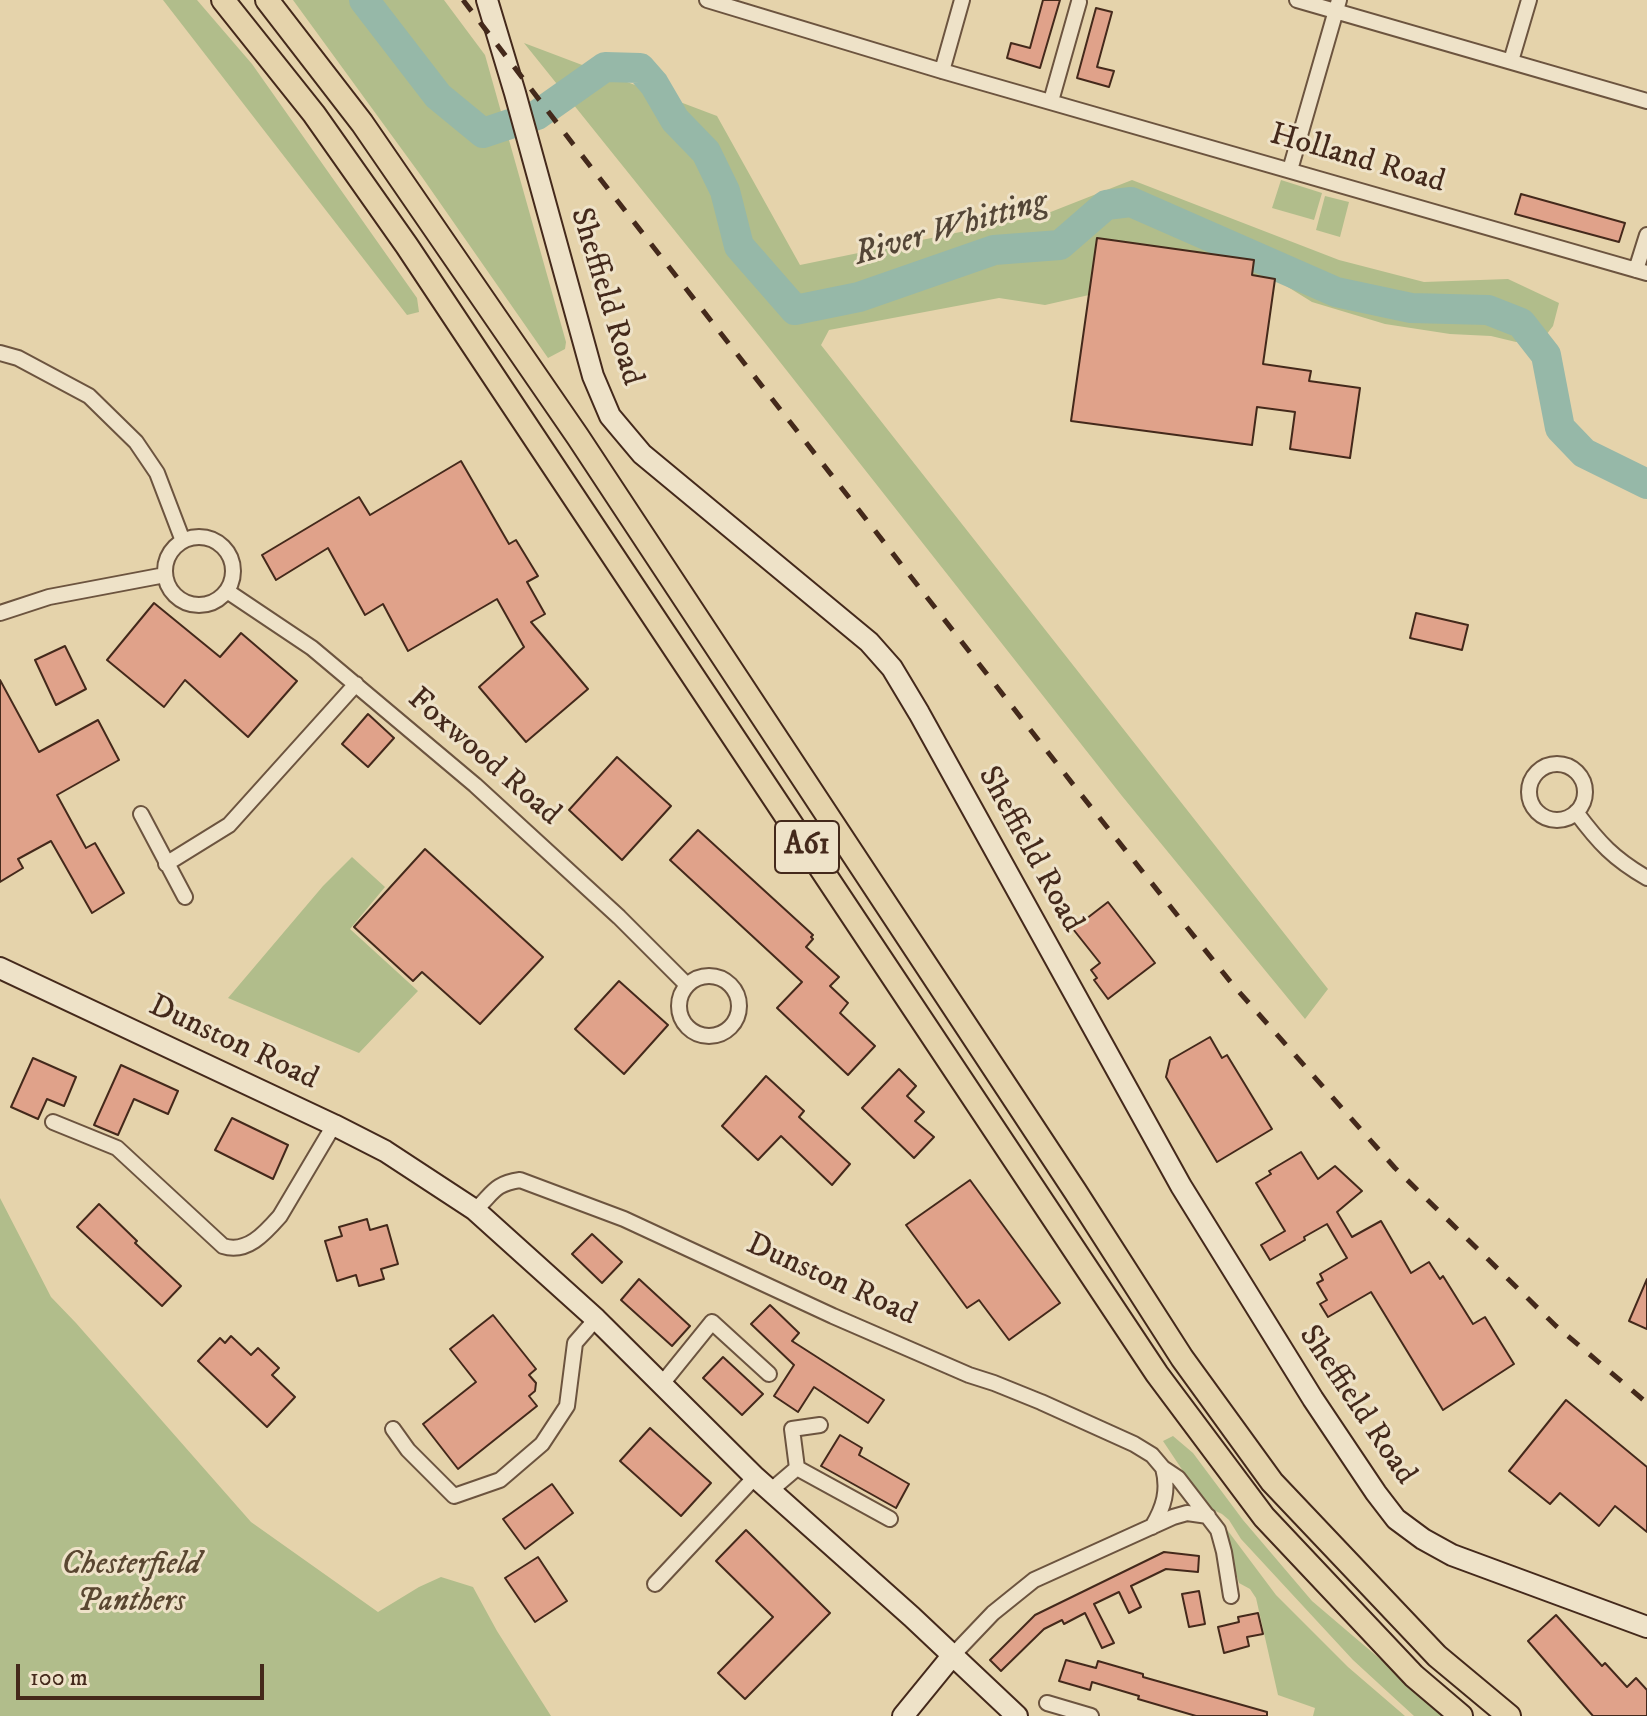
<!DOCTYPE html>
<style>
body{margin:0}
#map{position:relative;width:1647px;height:1716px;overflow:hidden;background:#e5d3ab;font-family:"IM FELL DW Pica",serif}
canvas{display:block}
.scale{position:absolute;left:16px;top:1664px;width:248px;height:36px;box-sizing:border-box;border:4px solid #44291b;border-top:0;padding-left:10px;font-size:24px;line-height:28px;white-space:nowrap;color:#44291b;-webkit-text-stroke:6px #eee2c8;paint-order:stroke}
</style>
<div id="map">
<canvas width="1647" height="1716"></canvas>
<div class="scale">100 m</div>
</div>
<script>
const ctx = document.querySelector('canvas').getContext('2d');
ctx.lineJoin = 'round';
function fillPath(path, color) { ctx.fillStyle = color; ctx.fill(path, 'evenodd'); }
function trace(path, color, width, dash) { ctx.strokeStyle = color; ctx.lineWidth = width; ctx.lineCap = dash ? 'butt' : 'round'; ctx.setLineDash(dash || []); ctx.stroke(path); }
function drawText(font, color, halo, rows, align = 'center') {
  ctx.font = font + ' "IM FELL DW Pica",serif'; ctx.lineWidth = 6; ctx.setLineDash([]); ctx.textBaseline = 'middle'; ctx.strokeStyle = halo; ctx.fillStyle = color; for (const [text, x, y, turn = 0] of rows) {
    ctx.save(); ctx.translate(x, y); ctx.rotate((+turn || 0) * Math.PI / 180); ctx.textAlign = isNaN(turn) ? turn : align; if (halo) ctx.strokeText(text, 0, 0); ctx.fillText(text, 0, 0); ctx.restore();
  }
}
const green = new Path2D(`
 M163,0H197L252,64L417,298L419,312L407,315Z
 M293,0H444L485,55L566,342L565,349L548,358L422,177Z
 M524,43L717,116L800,265L1043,215L1132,180L1339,260L1424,282L1508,279L1559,303L1553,326L1546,335L1516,342L1491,336L1450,334L1385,324L1312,302L1275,279L1252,275L1253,260L1098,238L1089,295L1045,305L999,298L829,330L821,345L1328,989L1305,1019L1122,796L765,343Z
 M1281,180L1322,193L1314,220L1272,208Z
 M1325,196L1349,202L1340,237L1316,230Z
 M352,857L385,887L350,929L418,991L359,1053L228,998L323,886Z
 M0,1198L51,1297L76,1323L251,1522L378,1612L419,1587L441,1577L473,1587L497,1631L551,1716H0Z
 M1173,1436L1193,1453L1243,1520L1312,1601L1447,1716H1414L1353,1660L1241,1539L1229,1520L1222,1514L1207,1507L1163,1441Z
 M1222,1526L1228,1531L1276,1595L1348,1667L1405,1716H1313L1315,1708L1278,1695L1256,1598L1250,1589L1239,1583Z`);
const river = new Path2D(`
 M364,0L438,96L483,133L537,115L605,67L640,68L654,84L675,120L706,152L725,191L739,246L795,310L859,297L994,250L1060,245L1106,205L1131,202L1336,292L1411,308L1488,310L1521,323L1546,355L1560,428L1584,453L1647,484`);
const building = new Path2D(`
 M1043,0H1060L1040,68L1007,58L1011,43L1030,48Z
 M1096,8L1112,12L1097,67L1114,71L1109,87L1077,78Z
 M1521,194L1625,223L1619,242L1515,214Z
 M1097,238L1254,260L1252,275L1275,279L1263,364L1311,371L1309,381L1360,388L1350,458L1290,449L1295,412L1257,407L1252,445L1071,421Z
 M461,461L509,544L516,540L538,576L527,582L545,614L531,622L588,689L526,742L479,687L524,647L497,599L408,651L383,604L365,615L328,548L276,580L262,555L359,497L370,515Z
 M154,603L220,657L241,633L297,681L248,737L185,680L164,707L107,660Z
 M1416,613L1468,625L1462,650L1410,638Z
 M65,646L86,689L56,705L35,660Z
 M0,680L39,752L98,720L119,760L57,795L86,848L95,843L124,893L92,913L51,841L18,859L23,868L0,882Z
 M368,714L394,738L368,767L342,744Z
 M617,757L671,806L622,860L569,810Z
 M698,830L813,935L811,937L813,939L806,947L839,977L830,986L848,1003L840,1013L875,1046L848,1075L777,1008L802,982L670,860Z
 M425,849L543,957L480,1024L422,972L413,981L354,927Z
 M1108,902L1155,963L1108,999L1094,980L1097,978L1091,970L1100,963L1073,929Z
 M619,981L668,1025L624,1074L575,1029Z
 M1210,1037L1222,1058L1227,1055L1272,1129L1217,1162L1166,1077L1170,1060Z
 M33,1058L76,1077L64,1106L47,1099L38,1119L11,1107Z
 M121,1065L178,1091L168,1114L134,1099L118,1135L94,1125Z
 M899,1069L916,1086L907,1096L924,1112L915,1121L934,1137L914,1158L862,1108Z
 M766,1076L804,1111L799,1117L850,1164L832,1185L781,1136L758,1160L722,1126Z
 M232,1118L288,1145L273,1179L215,1150Z
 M1301,1152L1318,1179L1335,1166L1362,1191L1337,1212L1352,1237L1381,1221L1411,1273L1429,1262L1440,1279L1443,1276L1473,1324L1485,1317L1514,1364L1443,1410L1371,1292L1328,1317L1320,1304L1327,1300L1317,1283L1323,1280L1320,1274L1347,1258L1327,1224L1304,1237L1305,1240L1270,1260L1261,1245L1285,1231L1256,1183L1271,1174L1269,1171Z
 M970,1180L1060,1303L1009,1340L979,1300L967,1308L906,1225Z
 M99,1204L137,1241L135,1243L181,1286L162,1306L77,1227Z
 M367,1219L370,1230L387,1225L398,1264L381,1269L384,1279L359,1286L356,1275L337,1281L325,1241L342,1236L339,1227Z
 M592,1234L622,1262L602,1283L572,1254Z
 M639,1279L690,1326L672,1346L621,1300Z
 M1647,1279V1329L1629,1321Z
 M770,1305L799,1333L792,1341L884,1400L868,1423L814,1387L798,1412L774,1396L794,1365L751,1324Z
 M493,1315L536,1369L529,1375L536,1383L535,1391L529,1396L537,1406L458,1469L423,1424L476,1382L450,1349Z
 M231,1336L251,1355L258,1348L279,1368L272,1375L295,1397L267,1427L198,1361L220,1338L225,1343Z
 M723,1357L763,1394L742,1415L703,1378Z
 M1566,1400L1647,1467V1532L1615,1506L1599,1526L1560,1493L1550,1504L1509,1471Z
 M650,1428L711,1483L681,1516L620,1461Z
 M840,1435L862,1448L859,1455L909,1484L896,1508L821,1466Z
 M552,1484L573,1513L525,1549L503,1519Z
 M746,1530L830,1613L745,1699L718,1673L773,1617L716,1561Z
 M1164,1552L1199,1556L1198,1572L1166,1569L1131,1586L1141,1607L1129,1613L1119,1592L1094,1604L1114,1643L1102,1648L1085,1613L1064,1624L1062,1620L1044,1629L1001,1671L990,1660L1035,1615Z
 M538,1557L567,1601L535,1622L505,1578Z
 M1199,1591L1205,1624L1189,1627L1182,1594Z
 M1258,1613L1263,1634L1247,1637L1249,1646L1224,1653L1218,1627L1239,1622L1238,1617Z
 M1556,1615L1602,1666L1605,1663L1627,1687L1636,1678L1647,1690V1716H1593L1572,1692L1528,1641Z
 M1066,1660L1096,1668L1098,1661L1143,1674V1677L1267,1712V1716H1196L1138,1699L1139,1696L1092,1682L1090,1690L1059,1681Z`);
const minor = new Path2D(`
 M707,0L942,71L1647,273
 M1297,0L1647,101
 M1511,61L1529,0
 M942,71L962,0
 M1051,101L1079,2
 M1290,170L1339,0
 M1636,270L1647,235
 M0,353L18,358L89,396L136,442L157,473L183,541
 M165 571a34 34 0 1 1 68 0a34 34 0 1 1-68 0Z
 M227,591L312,648L475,785L619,917L687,985
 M0,613L49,597L165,575
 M1529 792a28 28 0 1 1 56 0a28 28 0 1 1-56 0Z
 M1576,812C1599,843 1614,859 1647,878
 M141,814L185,897
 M166,864L229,825L356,684
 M679 1006a30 30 0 1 1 60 0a30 30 0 1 1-60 0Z
 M53,1122L117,1148L223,1246C247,1254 265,1233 280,1216L334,1125
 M475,1210C493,1194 493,1184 520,1180L624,1219L833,1316L969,1375L994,1383L1041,1402L1134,1444L1152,1455L1163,1468L1178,1478L1218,1530L1224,1552L1231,1596
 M661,1385L712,1322L769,1374
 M820,1425L792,1429L797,1468L890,1519
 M393,1429L408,1450L454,1496L500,1480L542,1444L567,1406L575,1343L596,1319
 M770,1491L797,1468
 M1152,1527C1164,1507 1169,1490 1163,1468
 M655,1584L755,1477
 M952,1656L993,1613L1034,1580L1173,1517L1187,1513L1208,1516
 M1047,1703L1091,1716`);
const secondary = new Path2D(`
 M487,0L515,93L593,376L610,416L642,454L869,642L892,668L919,713L1181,1186L1313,1399L1376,1493L1396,1519L1423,1539L1452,1555L1647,1627
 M0,968L334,1125L385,1151L475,1210L596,1319L755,1477L912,1617L1017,1716
 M903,1716L952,1656`);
const trunk = new Path2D(`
 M223,0L314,114L407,246L1157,1374L1264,1517L1414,1676L1461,1716
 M267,0L362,123L578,437L1075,1191L1182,1358L1272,1482L1437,1656L1509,1716`);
const rail = new Path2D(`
 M463,0L573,144L1079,792L1233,985L1395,1168L1556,1326L1647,1403`);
const shields = [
 [807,847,64]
];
const shieldNames = [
 ["A61",807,847]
];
const streetNames = [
 ["Holland Road",1357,160,16],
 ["Sheffield Road",605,297,73],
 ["Foxwood Road",483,758,41],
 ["Sheffield Road",1029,850,61],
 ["Dunston Road",233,1044,25],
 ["Dunston Road",831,1281,24],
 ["Sheffield Road",1356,1406,56]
];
const parkNames = [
 ["Chesterfield",131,1566],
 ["Panthers",131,1603]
];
const waterNames = [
 ["River Whitting",951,230,-16]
];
fillPath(green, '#b1bd8b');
trace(river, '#96b8a8', 30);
fillPath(building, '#e0a28a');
trace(building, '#44291b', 2);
trace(minor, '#6c543f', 18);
trace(secondary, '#44291b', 24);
trace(trunk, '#44291b', 26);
trace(minor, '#eee2c8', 14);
trace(secondary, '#eee2c8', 20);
trace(trunk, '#e5d3ab', 22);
trace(rail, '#44291b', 5, [14, 14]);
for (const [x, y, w] of shields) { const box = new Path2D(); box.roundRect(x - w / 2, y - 26, w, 52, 6); ctx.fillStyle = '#eee2c8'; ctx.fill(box); trace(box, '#44291b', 2); }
drawText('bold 30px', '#44291b', null, shieldNames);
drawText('32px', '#44291b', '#eee2c8', streetNames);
drawText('italic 32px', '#5a4731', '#eee2c8', parkNames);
drawText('italic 34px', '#544637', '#eee2c8', waterNames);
</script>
